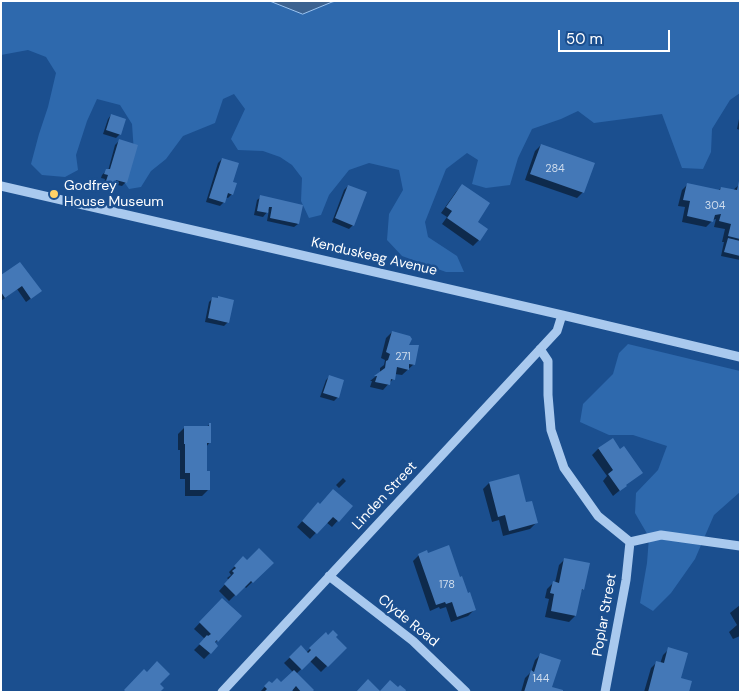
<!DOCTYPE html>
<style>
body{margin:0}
#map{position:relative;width:741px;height:693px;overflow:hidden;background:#1b4f8f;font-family:"DM Sans",sans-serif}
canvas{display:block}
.frame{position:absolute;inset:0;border:2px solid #fff;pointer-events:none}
.scale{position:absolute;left:558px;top:30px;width:112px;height:22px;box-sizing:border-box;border:2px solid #fff;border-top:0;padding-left:6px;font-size:15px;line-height:18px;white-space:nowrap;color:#fff;-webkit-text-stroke:4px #1b4f8f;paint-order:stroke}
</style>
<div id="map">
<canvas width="741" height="693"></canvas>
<div class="frame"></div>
<div class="scale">50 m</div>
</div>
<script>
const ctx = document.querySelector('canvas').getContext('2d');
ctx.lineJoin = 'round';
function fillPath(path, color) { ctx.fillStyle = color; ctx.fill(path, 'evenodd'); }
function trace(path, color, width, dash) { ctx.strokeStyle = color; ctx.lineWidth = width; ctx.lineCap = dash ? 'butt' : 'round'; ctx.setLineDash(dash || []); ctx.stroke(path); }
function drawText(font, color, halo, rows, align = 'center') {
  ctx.font = font + ' "DM Sans",sans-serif'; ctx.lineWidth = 5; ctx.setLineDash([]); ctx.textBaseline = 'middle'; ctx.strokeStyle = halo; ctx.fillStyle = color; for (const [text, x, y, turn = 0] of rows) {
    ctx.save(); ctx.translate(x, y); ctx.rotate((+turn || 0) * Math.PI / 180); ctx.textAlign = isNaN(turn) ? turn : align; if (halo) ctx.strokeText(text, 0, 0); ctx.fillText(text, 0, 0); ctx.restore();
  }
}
const green = new Path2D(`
 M1,1H270L303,14L332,2L336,1H740V93L730,100L712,129L711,152L703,169L682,168L662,114L594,123L578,111L561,119L532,129L518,158L510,185L486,188L472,184L478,160L467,153L446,169L425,222L428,237L457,256L464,272H446L402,256L387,240L389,214L403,190L399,170L369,163L349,170L329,195L321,215L309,218L301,201L302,178L292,165L280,157L263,151L238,150L231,139L245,109L234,94L223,99L215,123L183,136L166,159L151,171L141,187L129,189L122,179L134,153L132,124L120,105L97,99L87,121L76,155L78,170L65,177L42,175L31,164L39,134L48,107L56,73L46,57L28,50L1,55Z
 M628,344L740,371V492L714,515L695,559L671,593L653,611L640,603L647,563L649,537L635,513L636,493L658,470L667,446L633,435H609L580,422L583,404L613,374L619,353Z`);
const water = new Path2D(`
 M270,1H336L332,2L303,14Z`);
const shadow = new Path2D(`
 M740,114V130L737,129Z
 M111,115L120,134L116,138L103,134L108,119Z
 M119,141L126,182L122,186L113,184L110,187L103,185L105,179L101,178L102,175L106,171H108L115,145Z
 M541,145L583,192L577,198L525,180L535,151Z
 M222,159L231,183L232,194L228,198L225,197L224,202L220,206L206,202L218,163Z
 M688,184L718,191L721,188L732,191L740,184V241L738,242H740V260L721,256L724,242H722L725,229L714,227L716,219L713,220L706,227L682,222L685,207L678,206L682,190Z
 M348,186L353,225L349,229L332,222L344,190Z
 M462,186L479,240L473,246L442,224L447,217L441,213L456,192Z
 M261,197L298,224L294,227L267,221L269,210L263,217L254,215L257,200Z
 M20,263L37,294L26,302L17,289L1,301V277Z
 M219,297L228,322L224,326L205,322L209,302L213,298L217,299Z
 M392,332L406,346L414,364L402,375L395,374L393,379L383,390L370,387L372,381H370L380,373V368L384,365L385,360L381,358L386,338Z
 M329,377L338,397L334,401L320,397L326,380Z
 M209,425L210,442L206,447V473L208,490L202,496H185V479H180V450H178V434L184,428L206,427Z
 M612,439L620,450L625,486L613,496L603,481L607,476L592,455L598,449Z
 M343,478L346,481L339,488L336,485Z
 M489,483L525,504L536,523L530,529L503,536L499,520L492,522L483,489Z
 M320,505L351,506L332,527L326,522L310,539L297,527L313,509Z
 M419,555L474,610L468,616L451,622L446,607L440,609L439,607L430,611L413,561Z
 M243,558L247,562L272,563L246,588L244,586L229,601L219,591L229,580L227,578L231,575L229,572Z
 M565,559L583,589L580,592L575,616L569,622L545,617L549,599L545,598L547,589L553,583H555L559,565Z
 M222,599L240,616L214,644L217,646L204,659L194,650L205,639L194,629Z
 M740,605V636L733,639L729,632L737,625L730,613Z
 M325,634L328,636L334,637L345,648L321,672L310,661L296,674L310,692H294L292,689L289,692H262L261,691L269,682L272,685L281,684L293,672L284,663L301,647L306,653Z
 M669,649L679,679L688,692H644L651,668L657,662L660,664L663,655Z
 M541,654L551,687L562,692H521L525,678L531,672L535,660Z`);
const building = new Path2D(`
 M111,114L126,119L121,135L106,130Z
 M119,139L138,145L127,183L116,180L115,184L106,181L108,175L104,174L106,169H110Z
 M541,144L595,163L584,193L530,174Z
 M222,158L239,163L233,182L237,183L233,195L228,193L225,203L209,198Z
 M739,181L740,239L728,236L731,224L719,221L721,214L715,215L713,222L687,216L690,201L683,200L687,183L720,190L721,187L737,190Z
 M462,184L490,203L478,222L488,229L480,241L447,218L452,211L446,207Z
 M348,185L367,192L354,226L335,218Z
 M260,195L303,205L299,224L270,218L272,207H269L268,213L257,211Z
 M728,238L740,241V256L724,252Z
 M20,262L42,291L31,299L22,286L5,298L1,292V275Z
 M218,296L234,300L229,323L208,318L212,297L218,298Z
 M392,331L410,336L412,339L409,345H419L415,365L409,364V370L397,367L395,380L391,379L390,385L375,382L377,376H374L385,368L386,361L388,360L390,354L386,352Z
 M329,375L344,380L339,398L323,393Z
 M209,423H211V443H207V471H210V490H190V473H185V444H184V426H209Z
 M613,438L620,449L624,446L643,473L626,485L627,486L620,491L608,474L613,470L598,448Z
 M519,474L526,502L532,501L538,523L509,531L505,515L498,517L489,482Z
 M333,489L353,506L339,522L333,517L317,534L302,521L318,502L320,504Z
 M449,545L460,577L462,576L468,593L470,592L476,610L457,617L452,602L446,604L445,602L436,605L418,554L427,550L428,553Z
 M259,548L274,563L253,583L251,581L236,596L224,584L234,573L232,571L236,568L234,566L243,556L247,560Z
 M564,558L590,563L584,590L582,589L576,616L551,611L554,594L550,593L553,581L559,583Z
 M222,598L242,616L218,642L217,640L215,642L218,646L211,654L199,644L207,635L208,636L211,634L199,622Z
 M333,630L338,635L336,637L347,648L328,667L316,656L302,670L289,657L301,645L308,653L311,650L309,648L326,632L328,635Z
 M668,647L688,653L681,678L692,681L689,692H648L656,661L664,663Z
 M540,653L561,660L552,687L563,690V692H524L531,670L534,672Z
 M157,661L170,674L160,684L164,688L160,692H126L124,690L144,669L147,672Z
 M294,670L314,690L312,692H301L296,686L291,692H264L267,689L264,686L269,681L272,683L277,678L281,682Z
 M368,679L380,691L390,680L398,687L400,685L406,690L405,692H356Z`);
const minor = new Path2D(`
 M1,186L562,315L740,357
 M540,349L548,361V395L551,430L564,468L598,516L630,542
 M630,542L661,535L740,546
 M329,576L413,641L466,692
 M222,692L557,331L562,315
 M605,692L626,580L630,542`);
const markers = [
 [54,194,5,"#ffd166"]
];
const numberNames = [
 ["284",555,169],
 ["304",715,206],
 ["271",403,357],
 ["178",447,585],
 ["144",541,679]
];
const poiNames = [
 ["Godfrey",64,186],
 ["House Museum",64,202]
];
const streetNames = [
 ["Kenduskeag Avenue",374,257,13],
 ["Linden Street",385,496,-47],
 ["Poplar Street",605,615,-80],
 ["Clyde Road",408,621,39]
];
fillPath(green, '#2e69ad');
fillPath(water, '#3c6290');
trace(water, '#9cc4f0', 1);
fillPath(shadow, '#0007');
fillPath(building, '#4478b7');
trace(minor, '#a9c9ee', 9);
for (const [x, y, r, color] of markers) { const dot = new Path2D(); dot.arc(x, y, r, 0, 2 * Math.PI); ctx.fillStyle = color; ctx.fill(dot); trace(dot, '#1b4f8f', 2); }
drawText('11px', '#d0dded', null, numberNames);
drawText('14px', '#fff', '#1b4f8f', poiNames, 'left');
drawText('14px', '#fff', '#1b4f8f', streetNames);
</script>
